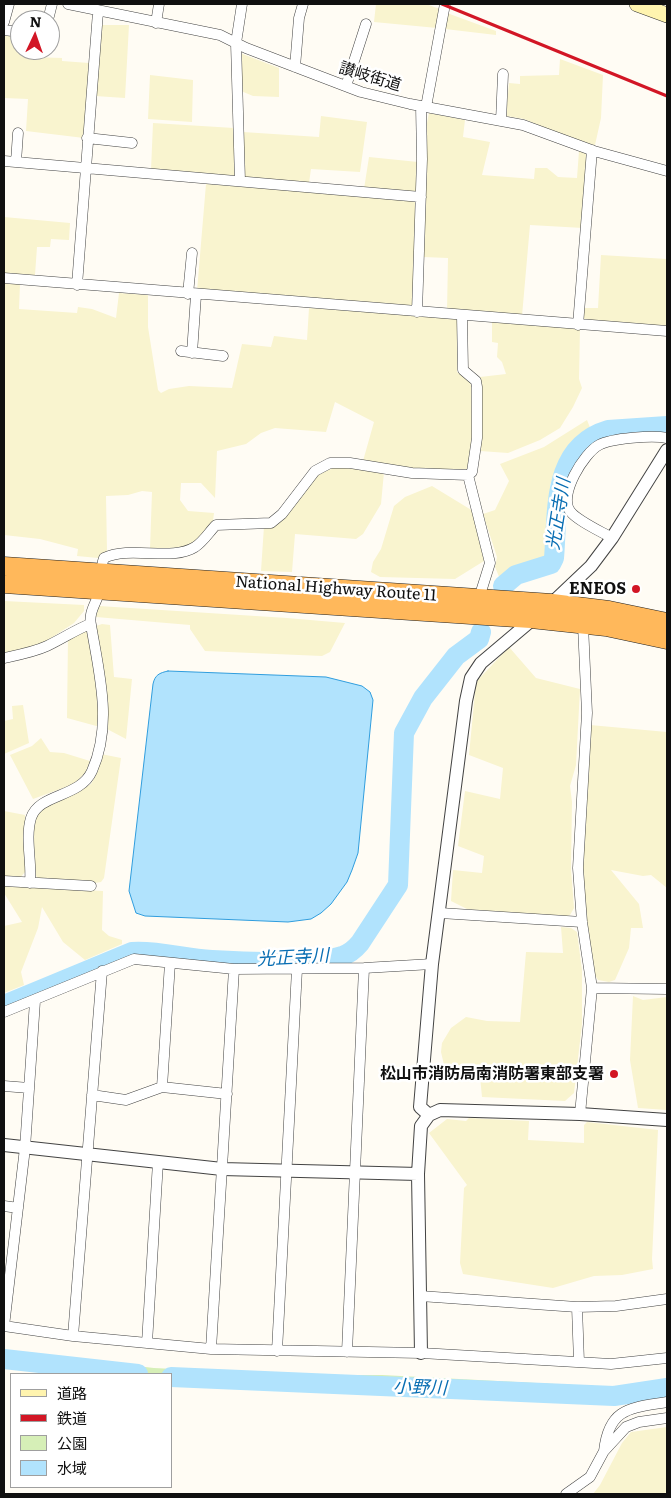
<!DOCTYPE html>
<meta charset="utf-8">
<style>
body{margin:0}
#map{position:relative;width:671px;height:1498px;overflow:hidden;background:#fffcf4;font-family:Literata,"Noto Sans JP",serif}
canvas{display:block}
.frame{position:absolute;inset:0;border:5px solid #101010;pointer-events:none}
.legend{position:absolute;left:10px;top:1373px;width:162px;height:115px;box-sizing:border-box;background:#fff;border:1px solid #9f9f9f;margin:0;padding:6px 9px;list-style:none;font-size:15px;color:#101010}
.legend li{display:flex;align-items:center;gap:10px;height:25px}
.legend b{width:25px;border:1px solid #9f9f9f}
.north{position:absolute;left:10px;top:10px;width:50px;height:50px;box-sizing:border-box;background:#fff;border:1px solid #9f9f9f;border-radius:50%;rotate:3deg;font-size:14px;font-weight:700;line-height:20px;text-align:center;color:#101010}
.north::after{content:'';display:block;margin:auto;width:18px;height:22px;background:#d21625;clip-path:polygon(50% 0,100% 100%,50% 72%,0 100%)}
</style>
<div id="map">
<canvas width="671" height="1498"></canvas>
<div class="frame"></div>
<ul class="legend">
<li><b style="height:6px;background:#fff4af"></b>道路</li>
<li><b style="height:6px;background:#d21625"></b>鉄道</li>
<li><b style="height:14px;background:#d6efb7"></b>公園</li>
<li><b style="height:14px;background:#b1e3fd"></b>水域</li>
</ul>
<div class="north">N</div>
</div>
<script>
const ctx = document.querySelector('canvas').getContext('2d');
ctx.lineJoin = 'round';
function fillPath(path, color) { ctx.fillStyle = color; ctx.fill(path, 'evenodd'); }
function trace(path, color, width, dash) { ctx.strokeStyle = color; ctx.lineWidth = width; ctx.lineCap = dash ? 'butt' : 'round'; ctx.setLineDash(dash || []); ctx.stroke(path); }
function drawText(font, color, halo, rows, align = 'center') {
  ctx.font = font + ' Literata,"Noto Sans JP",serif'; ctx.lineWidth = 5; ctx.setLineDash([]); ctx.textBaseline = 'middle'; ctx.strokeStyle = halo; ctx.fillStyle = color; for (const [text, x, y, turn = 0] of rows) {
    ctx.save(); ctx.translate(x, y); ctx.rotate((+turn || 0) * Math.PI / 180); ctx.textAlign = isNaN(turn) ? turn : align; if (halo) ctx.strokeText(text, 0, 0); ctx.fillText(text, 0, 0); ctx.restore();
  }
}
const farmland = new Path2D(`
 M376,4H426L440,9L437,28L374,22Z
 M447,13L496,31V35L445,29Z
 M102,25H129L125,98L95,96Z
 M4,33L20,34V50H32V57L62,58V61L89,63L84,138L26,131L28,99L4,98Z
 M240,53L279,68V97L253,96L241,91Z
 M560,59L603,75L601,118L595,145L578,142L524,119L506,116L509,83L520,84V76L559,75Z
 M150,75L193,80L192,122L148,119Z
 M429,113L465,120L463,137L490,142L482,175L534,179L535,168H547L558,177L577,178L579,151L588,154L583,228L530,225L522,316L447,311L448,258L423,257L425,133Z
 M321,116L367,122L360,172L311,169L309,183L244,178L243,132L319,137Z
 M153,123L234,128L236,177L151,170Z
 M369,157L418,162L416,192L364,189Z
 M206,184L414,200L417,204L412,307L197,291Z
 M4,217L70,223L69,240L51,239L50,247H37L35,275L4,273Z
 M601,255L667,259V328L583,321V308H598Z
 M4,282L20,284L19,309L77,313L78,307L92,309L116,318L119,293L148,295V327L158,390L161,393L169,389L189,386L232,388L242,344L271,347L274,336L307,340L309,308L455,318L458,322L457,372L470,381L471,386L472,444L467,469L414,470L363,461L374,422L335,402L326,432L275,428L261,433L246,444L217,451L215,498L201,483H181L180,500L188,511L214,513L213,521L196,541L185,547L150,549L152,492L142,491L128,495L106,496L107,551L98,558L77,556L78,549L40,539L4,535Z
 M492,321L580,329L579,379L582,388L573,407L560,428L540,440L508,453L480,451V377L506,374L502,362L497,357L498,343L492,342Z
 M587,420L591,430L582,435L565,454L555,472L550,485V518L545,560L512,571L500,579L495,567L497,557L483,514L495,510L509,481L500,464L544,447Z
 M335,467L384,472L381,504L363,534L356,539L295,534L292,572L261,571L264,526L283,520L319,474Z
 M432,486L473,511L484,561L455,579L380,577L371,572L373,562L381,549L394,506L405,497Z
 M4,601L84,605V611L74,623L48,640L36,646L4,654Z
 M99,606L287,618L345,623L330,652L322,656L205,651L190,629V625L96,617Z
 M102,624L110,625L114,677L132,679L126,739L107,729L108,706L96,626Z
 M84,631L88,632L96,684L100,727L67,718L68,637Z
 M509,647L536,678L580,689L576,765L570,786L572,802L571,869L574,908L570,915L564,917L467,909L451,901L453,870L482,873L484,856L458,846L465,791L500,799L503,768L469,755L476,682Z
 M23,705L29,743L4,754V721L13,719L12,706Z
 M590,725L667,732V888L651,875L643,876L611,870L639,904L643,928H631L629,948L615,980L609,982L598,980L594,974L582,881Z
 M41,738L50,752L64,753L90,761L86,772L74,784L33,799L10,755L32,746Z
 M101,754L121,758L104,878L101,882L95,883L39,879L36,876L33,825L39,810L49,804L67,798L91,784L98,771Z
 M4,811L25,815L26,871L19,879L4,878Z
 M4,886L103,891L102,930L109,936L122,940V944L85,960L63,942L42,907L38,928L21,972L24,985L4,993V926L22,922L4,893Z
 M561,927L571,928L577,932L582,970V1024L574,1093L565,1101L482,1097L479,1066L444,1065L441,1052L442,1043L451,1028L466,1017L487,1021L520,1022L526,952L563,953Z
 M633,996L643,1000L667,997V1110L638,1108L630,1060Z
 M469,1118L529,1121L528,1140L584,1143V1125L587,1122L658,1130L652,1259L653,1269L622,1275L594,1276L553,1288L463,1274L460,1263L464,1188L467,1185L429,1133L447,1119L466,1121Z
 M667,1427V1494H593L600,1485L622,1443L631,1432Z`);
const green = new Path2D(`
 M4,1351L154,1368L293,1375H382L594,1386H625L667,1379V1396L625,1404L400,1391L281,1390L171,1384V1374H78L4,1365Z`);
const water = new Path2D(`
 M168,671L326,677L362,686L370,692L373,700L358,853L352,870L347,882L331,904L321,913L311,919L288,922L145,916L136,913L129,891L153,684C155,675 159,673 168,671Z`);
const river = new Path2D(`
 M503,586L516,575L551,564L554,558C558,512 551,447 608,430L667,426
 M4,1005L132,952C159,950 185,959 212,960C242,962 315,965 342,956C349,954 355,949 360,943L398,885L404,733L423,698L456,656L479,639L481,632
 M4,1359L138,1374
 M171,1377L614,1396L667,1388`);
const minor = new Path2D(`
 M68,4L220,35L246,48L361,92L410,104L523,125L594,151L667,171
 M45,20L49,16L52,4
 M4,22L9,4
 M156,23L159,4
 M4,30L20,32
 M295,67L299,18L303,4
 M346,86L366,24
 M426,107L445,4
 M501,121L503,74
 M87,138L132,143
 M4,161L421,197
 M16,162L18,133
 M240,181L236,43L242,4
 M4,278L667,331
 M77,285L98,12
 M188,294L192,253
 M417,312L422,159L421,106
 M578,325L592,150
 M181,351L223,356
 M192,353L196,295
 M468,475L490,563L479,598
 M612,538C602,532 576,520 570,511C558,495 584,453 599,445C612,438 653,435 667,438
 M4,658C18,655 34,652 47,646C62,639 75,630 90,624
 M4,881L91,886
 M30,883C32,862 25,838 31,818C39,793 80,798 92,771C113,724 99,673 91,625C88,611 98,601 100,589C102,578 100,568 104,558C131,545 171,562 195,547C204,541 209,532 216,525L271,523L282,514L315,471L330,463H350L412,473L468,475L472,472L477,438V387L476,381L463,370L462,316
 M440,913L582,922
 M592,988L667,989
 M4,1012L134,959L234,969L364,968L432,964
 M4,1086L29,1088
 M162,1087L170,963
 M92,1095L126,1100L162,1087L227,1094
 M580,1114L592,988L582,922L578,868L587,713L583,625
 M4,1206L18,1208
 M420,1296L577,1307L616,1306L667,1299
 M577,1307L579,1362
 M4,1326L73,1336L211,1349L421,1353L611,1364L667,1358
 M4,1326L25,1148L35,1001
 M73,1336L102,971
 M147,1343L158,1162
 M211,1349L234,969
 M277,1351L297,969
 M347,1352L364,968
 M604,1451C609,1407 631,1408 667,1402
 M566,1494L590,1477L604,1451L626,1427L639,1422L667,1418`);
const tertiary = new Path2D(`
 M429,1115L420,1107L432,964L466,701L471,678L481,663L552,603L591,566L612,538L667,450
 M4,1145L222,1169L418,1174
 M421,1353L418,1174L421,1126L429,1115L440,1110L580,1114L667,1120`);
const secondary = new Path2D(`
 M637,4L667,15`);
const trunk = new Path2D(`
 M4,566L552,603L609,610L667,622
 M4,584L531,619L606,627L667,640`);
const rail = new Path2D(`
 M442,4L667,96`);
const markers = [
 [636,589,5,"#d21625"],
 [614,1074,5,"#d21625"]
];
const streetNames = [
 ["讃岐街道",370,77,17],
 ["National Highway Route 11",336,589,4]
];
const poiNames = [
 ["ENEOS",626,589],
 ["松山市消防局南消防署東部支署",604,1074]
];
const waterNames = [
 ["光正寺川",559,514,-81],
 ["光正寺川",293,958,-3],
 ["小野川",420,1388,2]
];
fillPath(farmland, '#f9f4cf');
fillPath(green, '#d6efb7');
fillPath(water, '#b1e3fd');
trace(water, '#309ddd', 1);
trace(river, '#b1e3fd', 20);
trace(minor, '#434343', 11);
trace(tertiary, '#434343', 14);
trace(secondary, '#323232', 16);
trace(trunk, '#212121', 19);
trace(minor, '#fff', 10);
trace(tertiary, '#fff', 12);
trace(secondary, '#fff4af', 15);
trace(trunk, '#ffb85b', 18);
trace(rail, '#d21625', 3);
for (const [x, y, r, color] of markers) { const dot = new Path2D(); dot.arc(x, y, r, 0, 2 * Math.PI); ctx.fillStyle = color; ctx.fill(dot); trace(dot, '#fff', 2); }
drawText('16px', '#101010', '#fff', streetNames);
drawText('bold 16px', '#101010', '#fff', poiNames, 'right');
drawText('italic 18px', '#096eb3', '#fff', waterNames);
</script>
